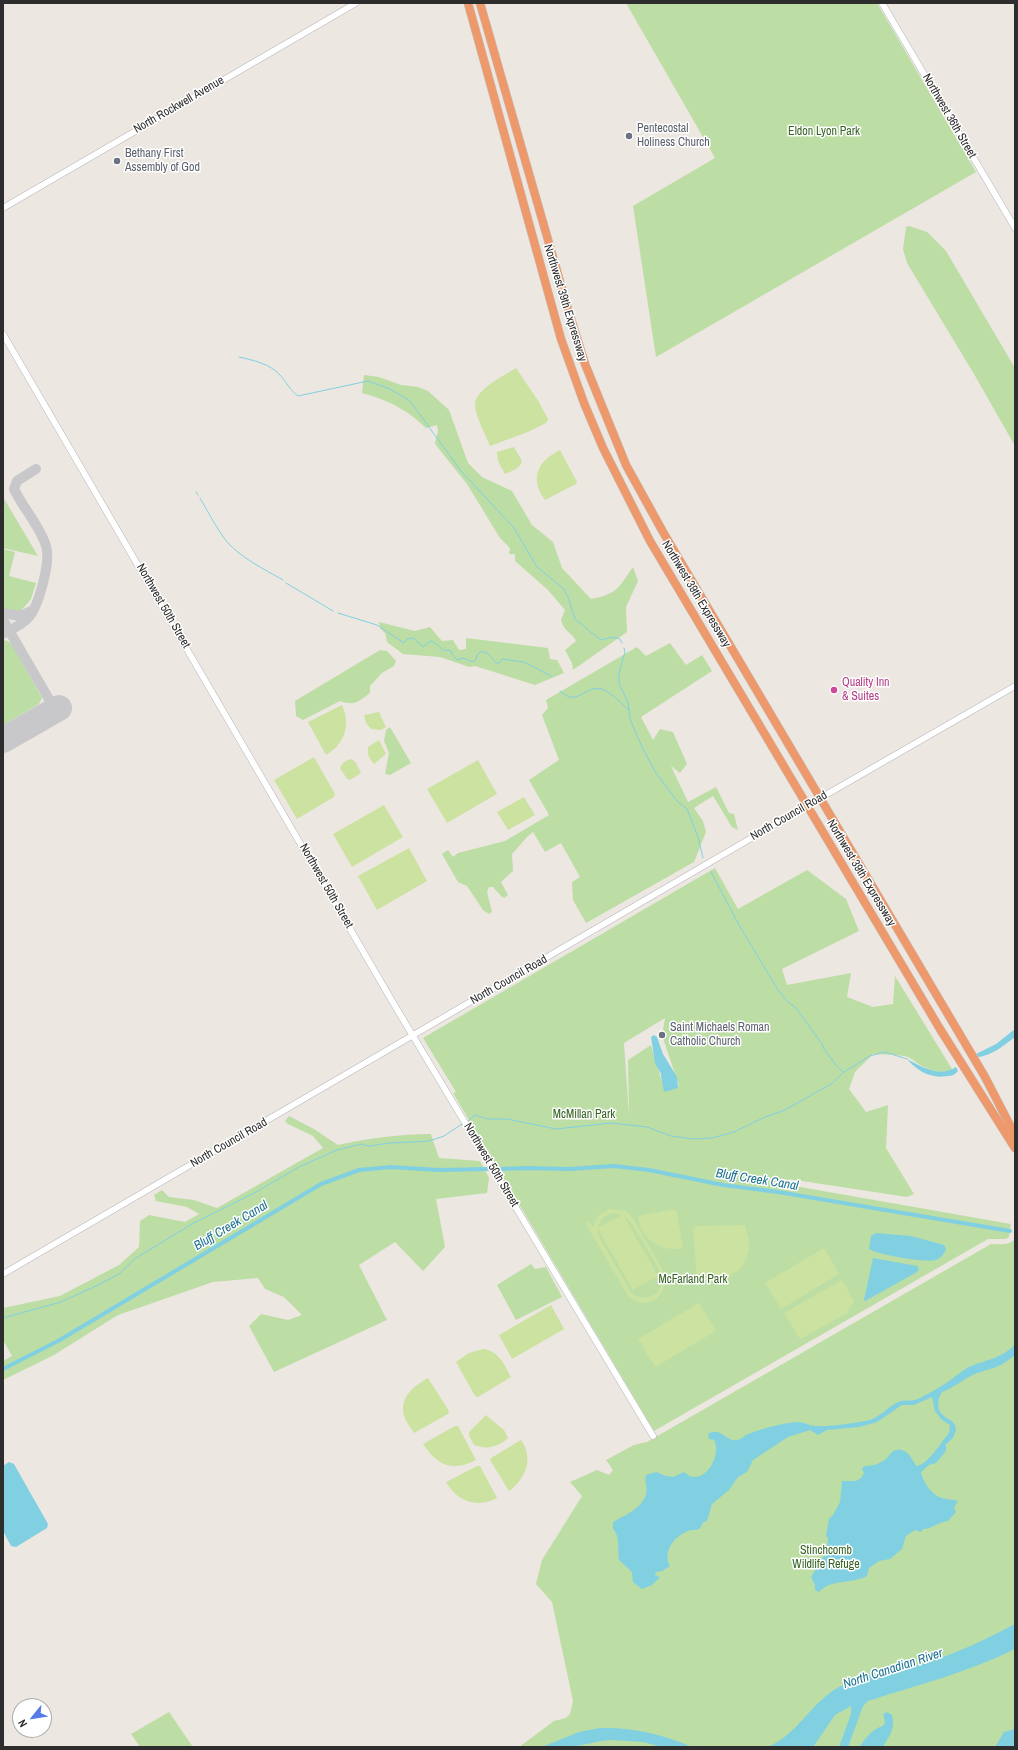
<!DOCTYPE html>
<style>
body{margin:0}
#map{position:relative;width:1018px;height:1750px;overflow:hidden;background:#ede7e1;font-family:"Archivo Narrow",sans-serif}
canvas{display:block}
.frame{position:absolute;inset:0;border:4px solid #2d2d2d;pointer-events:none}
.north{position:absolute;left:12px;top:1698px;width:40px;height:40px;box-sizing:border-box;background:#fff;border:1px solid #ababab;border-radius:50%;rotate:240deg;font-size:11px;font-weight:700;line-height:16px;text-align:center;color:#2d2d2d}
.north::after{content:'';display:block;margin:auto;width:14px;height:18px;background:#547be6;clip-path:polygon(50% 0,100% 100%,50% 72%,0 100%)}
</style>
<div id="map">
<canvas width="1018" height="1750"></canvas>
<div class="frame"></div>
<div class="north">N</div>
</div>
<script>
const ctx = document.querySelector('canvas').getContext('2d');
ctx.lineJoin = 'round';
function fillPath(path, color) { ctx.fillStyle = color; ctx.fill(path, 'evenodd'); }
function trace(path, color, width, dash) { ctx.strokeStyle = color; ctx.lineWidth = width; ctx.lineCap = dash ? 'butt' : 'round'; ctx.setLineDash(dash || []); ctx.stroke(path); }
function drawText(font, color, halo, rows, align = 'center') {
  ctx.font = font + ' "Archivo Narrow",sans-serif'; ctx.lineWidth = 3; ctx.setLineDash([]); ctx.textBaseline = 'middle'; ctx.strokeStyle = halo; ctx.fillStyle = color; for (const [text, x, y, turn = 0] of rows) {
    ctx.save(); ctx.translate(x, y); ctx.rotate((+turn || 0) * Math.PI / 180); ctx.textAlign = isNaN(turn) ? turn : align; if (halo) ctx.strokeText(text, 0, 0); ctx.fillText(text, 0, 0); ctx.restore();
  }
}
const green = new Path2D(`
 M626,3H877L976,172L656,357L633,206L715,158Z
 M909,226L927,232L946,251L1015,368V446L974,374L907,263L903,249L906,227Z
 M364,375L379,377L401,385L418,387L428,391L449,410L468,463L482,477L512,491L532,525L553,542L562,568L591,599C618,594 618,588 633,567L638,581L626,607L627,632L573,670L572,663L565,650L576,641C571,631 565,633 561,620L565,610L548,590L515,561V554H509L510,548L500,538L467,484L435,444L438,430L437,425L426,428C406,409 388,400 362,393Z
 M3,497L38,556L3,548Z
 M3,549L15,552L9,576L36,583L31,599L20,612L9,611L3,608Z
 M379,622L415,631L430,627L442,641L453,640L459,650L466,649V638L548,648L550,659L557,660L564,673L535,685L475,666L469,667L440,657L403,654L387,642L385,633L380,628Z
 M3,640L8,641L12,644L42,698L39,704L3,725Z
 M670,643L686,665L702,655L712,671L641,717L653,740L660,729L673,732L687,764L680,773L671,766L688,802L716,787L729,813L734,814L738,830L732,827L713,796L694,808L703,821L706,832L694,862L586,923L573,900L572,882L580,877L561,843L545,852L533,832L527,837L512,854L513,871L501,882L508,895L504,898L501,896L493,887H489L487,892L492,912L489,914L483,910L467,886L458,882L442,854L448,850L453,857L458,853L505,841L549,815L529,780L559,760L542,715L548,708L546,700L637,647L646,656Z
 M380,650L387,651L396,661L394,666L382,673L370,686V693C358,702 355,706 340,701L303,720L296,716L295,701Z
 M390,727L411,763L390,775L385,774L389,753L384,741L386,730Z
 M715,868L738,909L807,870L846,899L859,931L782,969L787,985L851,973L847,997L873,1007L893,1004L895,976L952,1069C945,1076 929,1070 922,1066C917,1064 913,1059 908,1057C898,1054 884,1055 873,1054L855,1072L849,1089L866,1112L888,1105L886,1148L914,1194L907,1197L789,1179V1185L1011,1224L1009,1237L1006,1239H988L654,1431L453,1093L456,1092L423,1038ZM665,1018L662,1035L679,1086L662,1082L651,1045L628,1060L629,1116L624,1043Z
 M289,1116L314,1129L338,1145C369,1138 400,1134 431,1134L439,1158L480,1161L489,1178L487,1193L436,1199L445,1247L423,1271L395,1242L359,1265L387,1320L274,1372L249,1326L261,1314L288,1320L302,1315L284,1297L265,1289L258,1278L213,1282L118,1315L54,1355L3,1380V1361L12,1356L3,1340V1308L60,1296L119,1265L139,1247L140,1221L149,1215L185,1222L199,1214L187,1207L156,1201L154,1195L162,1190L169,1197L194,1200L217,1208L323,1148L313,1136L288,1124L285,1121Z
 M1015,1239V1747H519L554,1721L566,1718L570,1714L573,1701L552,1602L536,1584L542,1560L582,1496L570,1482L597,1470L609,1475L613,1470L606,1460L634,1445L647,1442L991,1244C999,1244 1009,1246 1015,1239Z
 M531,1264L535,1269L546,1267L562,1297L516,1320L497,1285Z
 M169,1712L193,1747H140L131,1734Z`);
const pitch = new Path2D(`
 M516,368L539,402L548,419L546,423L528,432L490,446C486,435 475,416 475,404C476,389 505,375 516,368Z
 M514,447L522,461C520,469 512,471 505,474L498,461L497,452Z
 M560,450L577,482L576,484L545,500C529,478 538,461 560,450Z
 M342,705C351,725 345,744 326,755L308,722Z
 M379,712L386,727L381,730L371,729L366,723L364,715Z
 M379,740L386,754L374,764C369,758 367,755 368,747Z
 M314,757L335,794L334,797L297,819L274,780Z
 M352,759L356,763L361,773L350,780L347,779L340,768C343,762 346,760 352,759Z
 M478,760L497,794L447,823L427,789Z
 M524,797L535,815L508,830L497,812Z
 M384,805L403,837L352,867L333,834Z
 M409,848L427,881L377,910L358,876Z
 M611,1209L626,1211L633,1218L663,1270C672,1294 648,1314 628,1296L586,1224L589,1221L593,1227C595,1217 602,1211 611,1209ZM615,1213L622,1215L598,1228C600,1219 606,1214 615,1213ZM623,1215L629,1220C636,1232 661,1268 662,1280C662,1297 641,1303 631,1292L598,1235V1229L633,1290L658,1276Z
 M674,1209L677,1212L683,1248C661,1253 640,1239 638,1216Z
 M745,1225C746,1231 749,1237 749,1243C750,1247 748,1252 747,1256C742,1278 717,1279 697,1281L693,1229L695,1226Z
 M824,1248L839,1274L781,1309L765,1283Z
 M842,1280L854,1301L847,1313L800,1339L784,1313Z
 M699,1303L716,1331L655,1367L638,1339Z
 M551,1305L564,1329L512,1359L499,1335Z
 M483,1349C499,1351 504,1364 511,1377L478,1397L475,1396L456,1362L469,1353Z
 M428,1378L449,1411L448,1414L414,1433C411,1428 406,1422 404,1416C399,1397 414,1386 428,1378Z
 M486,1415L504,1430L508,1438C498,1447 487,1450 474,1445L469,1436V1432Z
 M455,1426H458L476,1460C453,1472 437,1466 423,1444Z
 M521,1440C534,1458 526,1479 509,1491L490,1460L491,1458Z
 M477,1466H480L497,1498C476,1509 457,1501 446,1482Z`);
const water = new Path2D(`
 M1015,1029V1037C1005,1045 991,1056 978,1057L976,1054L996,1044Z
 M654,1035L657,1037L663,1054L677,1077L678,1088L664,1092L661,1076V1074L655,1063L651,1037Z
 M907,1059C922,1067 940,1078 956,1067L958,1071C955,1075 952,1076 947,1076C931,1079 917,1071 907,1059Z
 M876,1233L911,1236L944,1245L946,1249C944,1254 941,1258 936,1260C925,1263 879,1255 869,1249L871,1236Z
 M873,1258L917,1266L919,1269L917,1272L865,1301L864,1300Z
 M1015,1344V1355C998,1369 994,1367 975,1374C963,1379 954,1388 942,1392C938,1397 936,1409 942,1414C948,1421 955,1419 956,1430L953,1438L946,1444V1451L936,1463L929,1465L921,1472C923,1482 931,1495 942,1498C947,1500 953,1499 958,1501L954,1507L956,1512L948,1521C938,1522 932,1529 923,1529L921,1532L915,1530L906,1536L902,1549L890,1559L879,1561L869,1568L867,1576C850,1585 832,1578 819,1592L815,1590V1585L811,1577L827,1551L828,1539L826,1535L829,1519L833,1515L840,1502L842,1481H856L861,1478L864,1473L862,1469L864,1466C871,1466 877,1465 883,1461C887,1459 889,1455 892,1452C904,1444 912,1458 916,1466C928,1465 941,1442 949,1433L950,1425L942,1420L935,1411L932,1397L914,1405H902L877,1422L859,1427L827,1430L818,1435L810,1430L788,1437L753,1460L747,1472L738,1477L729,1490L712,1504L707,1521L703,1522C702,1524 701,1527 700,1528C697,1531 692,1529 688,1531C675,1536 662,1551 670,1566L662,1571L656,1572L655,1575L660,1577L652,1585L642,1589L633,1582L632,1572L619,1560C617,1549 621,1537 613,1529V1522C625,1515 642,1509 646,1494C648,1488 644,1481 646,1475L656,1472L666,1476L673,1477L684,1472C702,1490 723,1456 714,1440L709,1439L708,1434C721,1426 726,1443 738,1440C742,1439 745,1435 748,1434C764,1428 782,1423 798,1422C804,1422 810,1426 816,1426C829,1427 857,1423 870,1420C881,1416 888,1407 898,1402C905,1399 911,1402 918,1399C930,1393 942,1386 952,1379C957,1375 962,1371 967,1368C983,1360 1003,1359 1015,1344Z
 M9,1462L14,1464L48,1524L47,1528L16,1547L11,1546L3,1531V1466Z
 M1015,1624V1649C969,1672 918,1685 868,1701L863,1706L848,1747H839L851,1714V1706L835,1715L813,1747H767C797,1736 811,1702 839,1687C867,1672 899,1671 929,1662C959,1652 987,1639 1015,1624Z
 M887,1712L892,1715C896,1728 889,1736 883,1747H859C865,1739 873,1728 883,1726L885,1722L883,1714Z
 M600,1728C631,1727 663,1734 692,1747H662L643,1742L612,1740L601,1741L572,1747H542L579,1732Z
 M1015,1729V1747H995L1004,1732Z`);
const stream = new Path2D(`
 M239,357C253,360 270,364 280,375C287,383 289,389 298,396L368,381L390,389L410,401L461,471L514,528L537,567L564,589L568,597L575,619L598,638L602,640C609,638 612,636 620,639L622,643
 M196,492L198,495
 M200,498C209,513 217,530 228,543C243,559 264,569 283,580
 M286,583L333,611
 M338,613L377,625L404,643L407,639L413,638L423,647L430,641C437,642 439,648 445,651L448,650L451,651L452,654L457,660L463,658C469,660 469,663 476,660L477,655L480,652C490,651 490,657 496,663H499L502,659L524,662L551,676
 M624,648L625,652L619,673V684L628,702L630,719L642,747L656,773L677,801L687,809L698,837L703,858
 M560,691C578,708 583,685 602,689C609,691 623,705 629,710
 M711,872L739,925L778,990L788,1002L796,1008L822,1044L824,1049L836,1065L843,1072
 M468,1121L475,1115L488,1119H507L556,1129L611,1123L647,1127L671,1136L693,1139L712,1138L734,1132L763,1118L785,1110L831,1084L844,1072L870,1056L885,1052L907,1059
 M3,1318L61,1302L96,1286L119,1274L136,1258L192,1224L256,1192L299,1167L337,1150L361,1144L369,1146L390,1143L429,1141L444,1136L462,1124`);
const canal = new Path2D(`
 M500,1169L527,1168L569,1169L614,1166L649,1170L723,1185L778,1192L1010,1231
 M3,1369L58,1341L321,1184L359,1170L391,1167L439,1170L488,1169`);
const taxiway = new Path2D(`
 M3,613L20,616L31,611
 M3,620L50,701V710L40,719
 M3,634C12,629 22,625 29,617C39,605 51,561 46,546C40,526 23,508 14,489L17,481L36,469`);
const runway = new Path2D(`
 M3,740L59,708`);
const secondary = new Path2D(`
 M882,3L1015,228
 M3,208L356,3
 M3,334L395,1006L653,1436
 M3,1274L803,808L1015,686`);
const highway = new Path2D(`
 M468,3L561,339L584,403L603,448L650,541L940,1029L1015,1148
 M480,3L567,306L585,364L626,465L663,532L985,1077L1015,1135`);
const markers = [
 [629,136,4,"#6b7280"],
 [117,161,4,"#6b7280"],
 [834,690,4,"#d1479c"],
 [662,1035,4,"#6b7280"]
];
const streetNames = [
 ["North Rockwell Avenue",179,105,-30],
 ["Northwest 36th Street",949,116,60],
 ["Northwest 39th Expressway",565,303,73],
 ["Northwest 39th Expressway",696,594,59],
 ["Northwest 50th Street",163,606,60],
 ["North Council Road",789,816,-30],
 ["Northwest 39th Expressway",861,873,59],
 ["Northwest 50th Street",326,886,60],
 ["North Council Road",509,980,-30],
 ["North Council Road",229,1143,-30],
 ["Northwest 50th Street",491,1165,59]
];
const worshipNames = [
 ["Pentecostal",637,129],
 ["Holiness Church",637,143],
 ["Bethany First",125,154],
 ["Assembly of God",125,168],
 ["Saint Michaels Roman",670,1028],
 ["Catholic Church",670,1042]
];
const parkNames = [
 ["Eldon Lyon Park",824,132],
 ["McMillan Park",584,1115],
 ["McFarland Park",693,1280],
 ["Stinchcomb",826,1551],
 ["Wildlife Refuge",826,1565]
];
const hotelNames = [
 ["Quality Inn",842,683],
 ["& Suites",842,697]
];
const waterNames = [
 ["Bluff Creek Canal",757,1180,9],
 ["Bluff Creek Canal",231,1226,-31],
 ["North Canadian River",893,1669,-18]
];
fillPath(green, '#bcdda4');
fillPath(pitch, '#cce2a1');
fillPath(water, '#81d0e2');
trace(stream, '#81d0e2', 1);
trace(canal, '#81d0e2', 4);
trace(taxiway, '#c8c8cb', 10);
trace(runway, '#c8c8cb', 26);
trace(secondary, '#b4b7bf', 7);
trace(highway, '#c4c4c4', 9);
trace(secondary, '#fff', 6);
trace(highway, '#ed996c', 8);
for (const [x, y, r, color] of markers) { const dot = new Path2D(); dot.arc(x, y, r, 0, 2 * Math.PI); ctx.fillStyle = color; ctx.fill(dot); trace(dot, '#fff', 1.5); }
drawText('12px', '#2d2d2d', '#fff', streetNames);
drawText('12px', '#5b616d', '#fff', worshipNames, 'left');
drawText('12px', '#366323', '#fff', parkNames);
drawText('12px', '#b23c85', '#fff', hotelNames, 'left');
drawText('italic 13px', '#1d7291', '#fff', waterNames);
</script>
